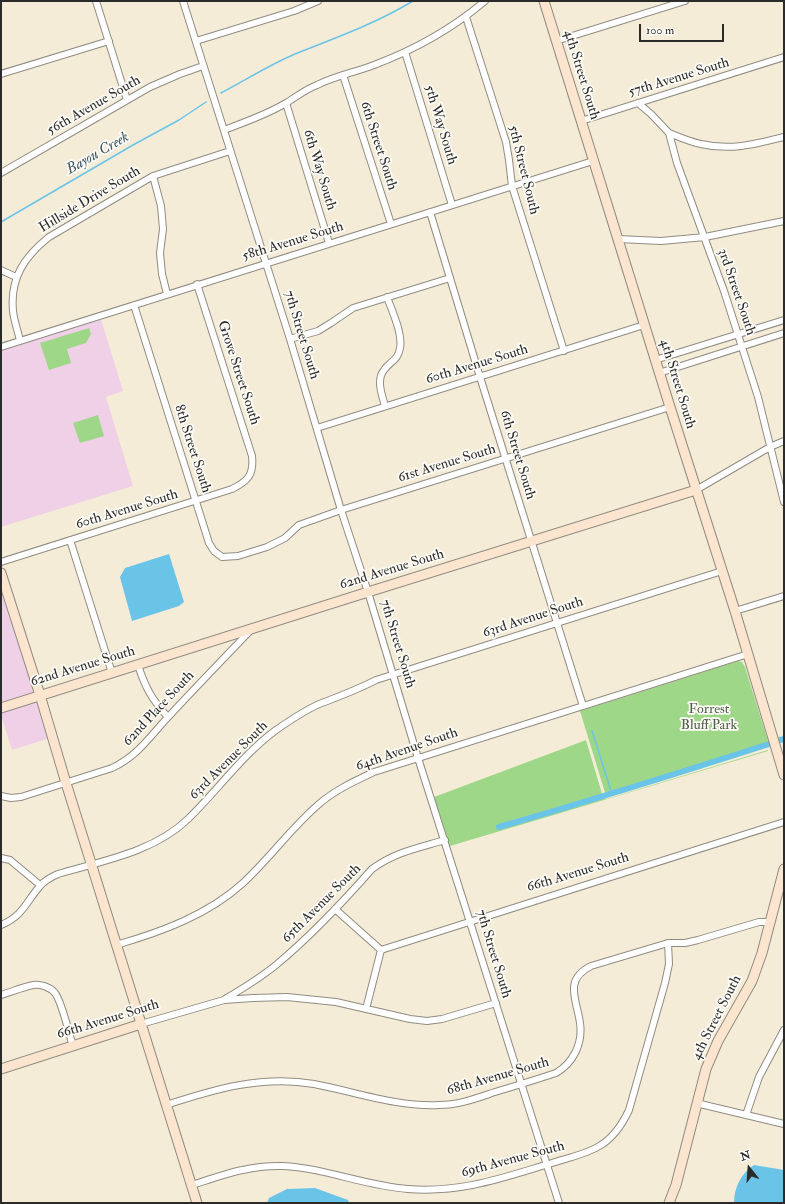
<!DOCTYPE html>
<style>
body{margin:0}
#map{position:relative;width:785px;height:1204px;overflow:hidden;background:#f5ecd8;font-family:"IM FELL Double Pica",serif}
canvas{display:block}
.frame{position:absolute;inset:0;border:2px solid #2b2b2b;pointer-events:none}
.north{position:absolute;left:729px;top:1148px;width:40px;height:40px;-webkit-text-stroke:3px #fdfcf7;paint-order:stroke;rotate:343deg;font-size:11px;font-weight:700;line-height:16px;text-align:center;color:#2b2b2b}
.north::after{content:'';display:block;margin:auto;width:14px;height:18px;background:#2b2b2b;clip-path:polygon(50% 0,100% 100%,50% 72%,0 100%)}
.scale{position:absolute;left:639px;top:24px;width:85px;height:18px;box-sizing:border-box;border:2px solid #2b2b2b;border-top:0;padding-left:5px;font-size:12px;line-height:14px;white-space:nowrap;color:#2b2b2b;-webkit-text-stroke:3px #fdfcf7;paint-order:stroke}
</style>
<div id="map">
<canvas width="785" height="1204"></canvas>
<div class="frame"></div>
<div class="north">N</div>
<div class="scale">100 m</div>
</div>
<script>
const ctx = document.querySelector('canvas').getContext('2d');
ctx.lineJoin = 'round';
function fillPath(path, color) { ctx.fillStyle = color; ctx.fill(path, 'evenodd'); }
function trace(path, color, width, dash) { ctx.strokeStyle = color; ctx.lineWidth = width; ctx.lineCap = dash ? 'butt' : 'round'; ctx.setLineDash(dash || []); ctx.stroke(path); }
function drawText(font, color, halo, rows, align = 'center') {
  ctx.font = font + ' "IM FELL Double Pica",serif'; ctx.lineWidth = 3.5; ctx.setLineDash([]); ctx.textBaseline = 'middle'; ctx.strokeStyle = halo; ctx.fillStyle = color; for (const [text, x, y, turn = 0] of rows) {
    ctx.save(); ctx.translate(x, y); ctx.rotate((+turn || 0) * Math.PI / 180); ctx.textAlign = isNaN(turn) ? turn : align; if (halo) ctx.strokeText(text, 0, 0); ctx.fillText(text, 0, 0); ctx.restore();
  }
}
const built = new Path2D(`
 M101,319L123,391L106,397L133,486L1,527V350Z
 M1,583L36,693L1,704Z
 M38,699L50,738L12,750L1,715V711Z`);
const green = new Path2D(`
 M89,328L91,334L86,343L67,349L71,363L49,370L40,343Z
 M98,415L104,436L80,443L73,423Z
 M738,661L742,662L745,667L768,741L767,747L606,796L580,711Z
 M586,740L603,797L606,799L768,750V751L450,846L434,797Z`);
const water = new Path2D(`
 M169,554L184,602L179,606L132,621L120,577L125,568Z
 M754,1165L784,1170V1203H734C734,1188 741,1173 754,1165Z
 M315,1188L348,1200L349,1203H267L269,1198L287,1189Z`);
const stream = new Path2D(`
 M221,93C246,80 269,65 295,54C335,38 375,24 413,1
 M1,222L133,145L179,120L206,102
 M592,731L612,794`);
const canal = new Path2D(`
 M780,740L784,739
 M499,827C589,801 679,773 769,744`);
const street = new Path2D(`
 M96,1L127,100
 M183,1L290,339L341,510L368,592L418,758L559,1203
 M466,17L506,142L509,160L512,186L564,351
 M196,41L294,11L318,1
 M556,41L685,1
 M405,52L452,205
 M1,74L109,41
 M343,75L391,224
 M286,103L329,243
 M638,103L651,114L669,133L677,163L724,291L758,397L784,502
 M581,121L784,57
 M224,130C245,122 266,115 286,103C296,97 306,89 317,85C335,76 356,72 374,65C414,50 453,28 485,1
 M669,133C679,137 690,142 701,144C730,151 756,144 784,137
 M1,173L150,87L180,74L203,66
 M153,176L161,206L163,229L160,253L162,274L167,294
 M430,212L480,377L583,706
 M618,239L661,241L705,237L784,221
 M1,270L16,277
 M134,305L209,543L214,551L222,557L238,556L267,547L285,538L299,525L341,510L670,407
 M290,339L318,331L331,323L353,308L450,278
 M20,341C18,331 14,321 13,311C10,278 24,257 49,237L153,176L230,151
 M1,347L593,161
 M655,360L784,320
 M659,373L784,333
 M385,406C382,395 376,380 384,370C390,361 398,361 400,348C403,334 392,311 387,297
 M317,428L644,325
 M696,490L770,447L784,441
 M70,540L112,673
 M1,562L232,489C248,481 254,475 252,456L197,284
 M735,611L784,596
 M138,665C145,687 152,700 168,717
 M1,796L11,798L21,797L112,768C139,755 150,736 170,715C196,687 223,659 250,631
 M1,858L10,860L40,885
 M335,909L381,950L366,1009
 M1,925C23,916 26,902 40,886C45,880 51,877 58,874C102,861 154,852 188,819C218,790 242,755 276,730C289,721 302,712 317,705C337,697 357,690 376,680L722,571
 M116,945C161,932 208,915 243,883C270,858 291,828 319,804C335,790 355,781 374,772L748,654
 M381,950L784,822
 M1,995C11,992 23,987 33,985C41,984 50,987 55,993C62,1002 69,1034 73,1046
 M225,999C242,989 260,978 276,965C311,936 342,903 372,869C395,852 418,848 445,840
 M141,1024L224,1000L253,998L287,997L336,1002L410,1019L427,1021L442,1019L496,1003
 M696,1103L784,1124
 M166,1105C215,1089 262,1075 314,1084C356,1092 397,1107 439,1105C459,1105 477,1098 495,1092C515,1086 535,1080 556,1073C573,1063 583,1044 580,1023C577,1000 563,980 591,966L668,943H685L698,940L759,922H770
 M746,1115L759,1077L784,1030
 M192,1185C223,1175 249,1165 283,1166C325,1168 365,1186 408,1189C462,1193 502,1178 552,1163C568,1158 587,1154 601,1145C614,1137 622,1125 629,1110L665,983L669,964L668,943`);
const secondary = new Path2D(`
 M544,1L670,407L735,611L784,775
 M1,573L40,695L66,783L197,1203
 M1,708L368,592L696,490
 M1,1069L141,1024
 M669,1203L676,1185L706,1069L718,1041L752,981L762,953L784,869`);
const streetNames = [
 ["4th Street South",581,75,73],
 ["57th Avenue South",679,78,-17],
 ["56th Avenue South",94,106,-30],
 ["5th Way South",440,125,73],
 ["6th Street South",378,146,72],
 ["6th Way South",319,170,73],
 ["5th Street South",523,170,76],
 ["Hillside Drive South",90,200,-31],
 ["58th Avenue South",293,242,-17],
 ["3rd Street South",736,292,71],
 ["7th Street South",301,335,73],
 ["60th Avenue South",477,365,-17],
 ["Grove Street South",238,373,72],
 ["4th Street South",677,384,73],
 ["8th Street South",192,449,72],
 ["6th Street South",517,455,73],
 ["61st Avenue South",447,464,-17],
 ["60th Avenue South",127,510,-17],
 ["62nd Avenue South",392,570,-17],
 ["63rd Avenue South",533,618,-18],
 ["7th Street South",397,644,73],
 ["62nd Avenue South",83,667,-17],
 ["62nd Place South",159,709,-47],
 ["64th Avenue South",407,750,-19],
 ["63rd Avenue South",229,761,-45],
 ["66th Avenue South",578,873,-17],
 ["65th Avenue South",322,904,-45],
 ["7th Street South",493,954,73],
 ["4th Street South",717,1018,-63],
 ["66th Avenue South",108,1020,-17],
 ["68th Avenue South",498,1077,-16],
 ["69th Avenue South",513,1160,-15]
];
const parkNames = [
 ["Forrest",709,710],
 ["Bluff Park",709,726]
];
const waterNames = [
 ["Bayou Creek",98,154,-30]
];
fillPath(built, '#efd0e7');
fillPath(green, '#9fd788');
fillPath(water, '#6ac4e8');
trace(stream, '#6ac4e8', 1.5);
trace(canal, '#6ac4e8', 6);
trace(street, '#908c82', 8);
trace(secondary, '#908c82', 11);
trace(street, '#fff', 6);
trace(secondary, '#fce5cf', 9);
drawText('14px', '#2b2b2b', '#fdfcf7', streetNames);
drawText('14px', '#4e5f47', '#fdfcf7', parkNames);
drawText('italic 15px', '#3e5964', '#fdfcf7', waterNames);
</script>
